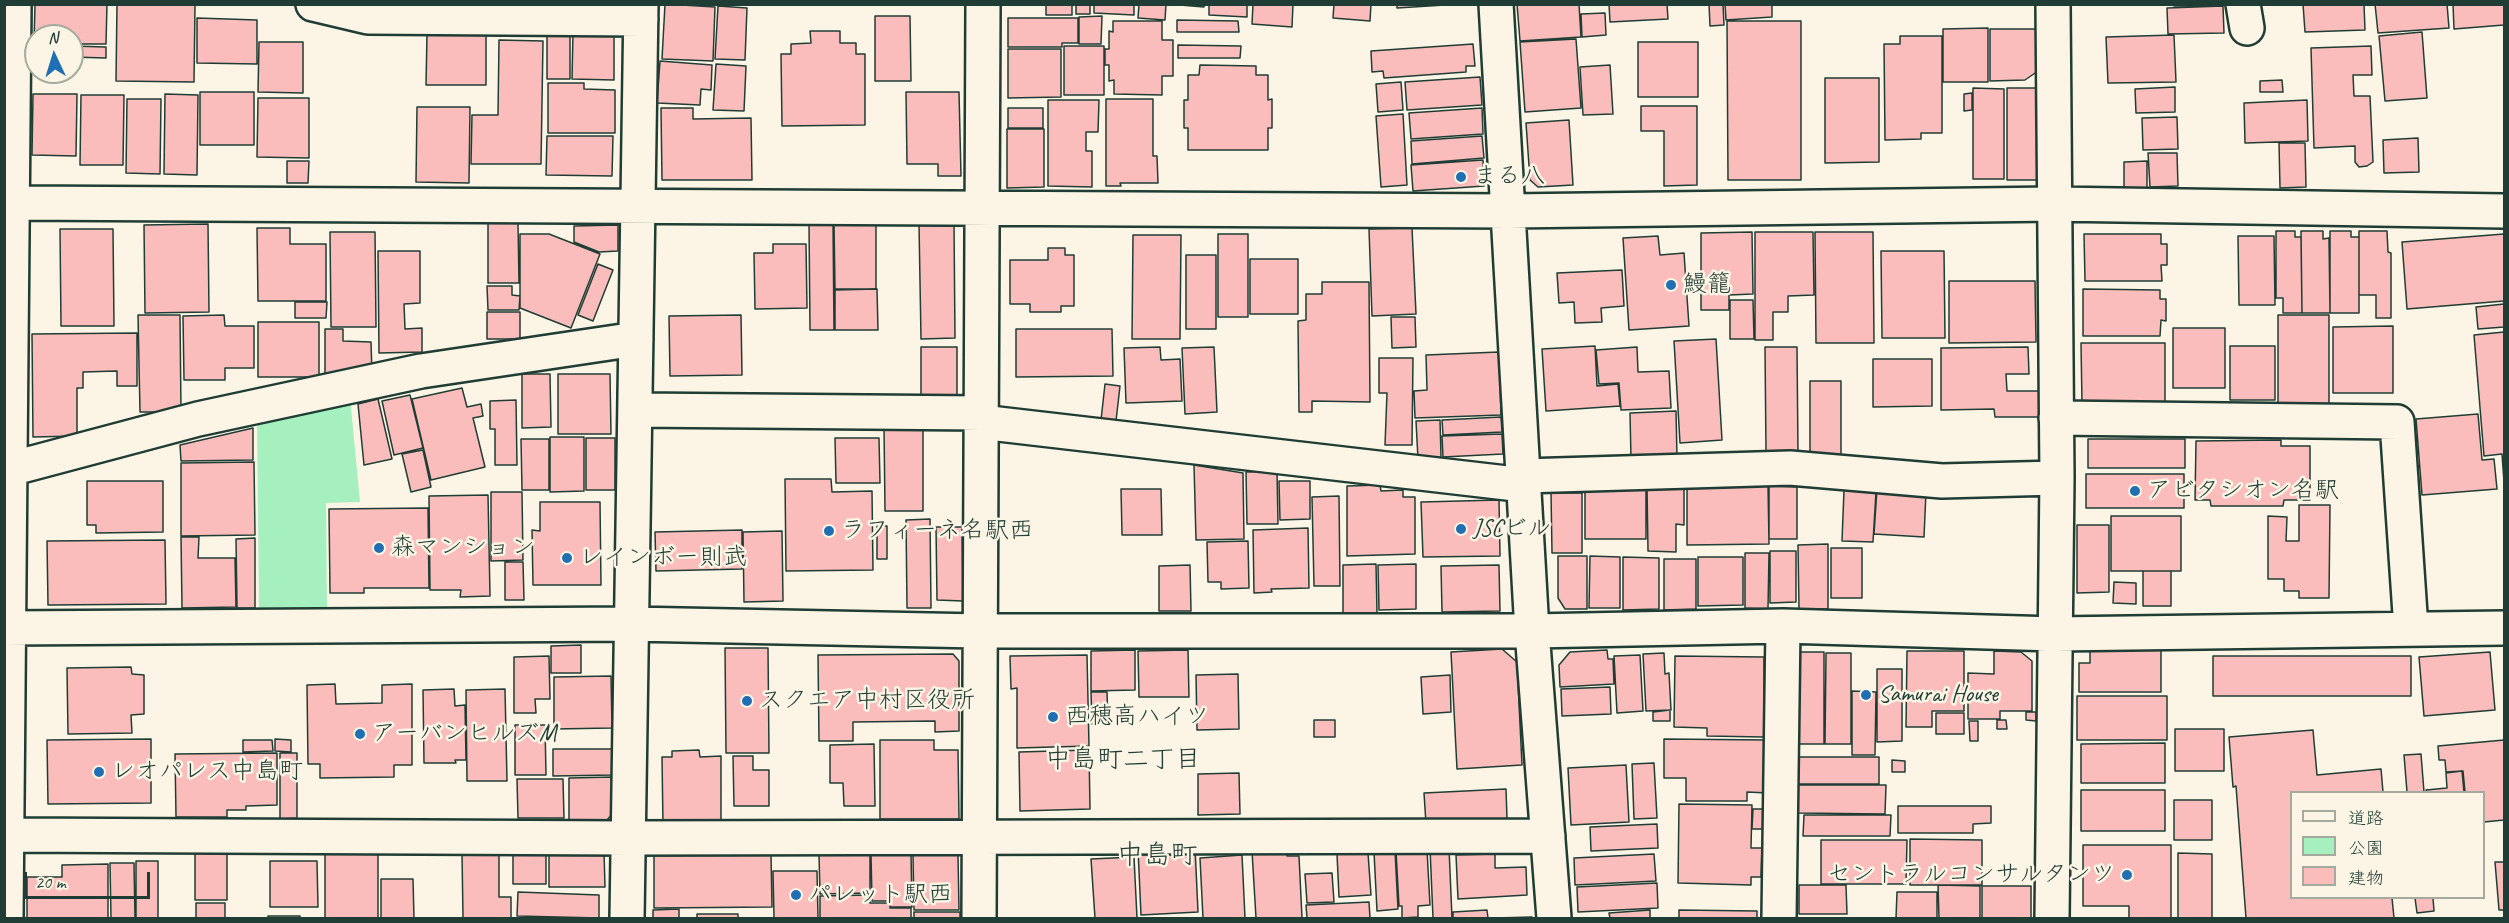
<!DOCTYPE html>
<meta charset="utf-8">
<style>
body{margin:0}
#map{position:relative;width:2509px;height:923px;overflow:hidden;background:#fcf5e5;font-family:Caveat,"Klee One",sans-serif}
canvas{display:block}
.frame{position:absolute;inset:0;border:6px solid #1f3d34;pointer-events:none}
.legend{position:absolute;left:2290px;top:791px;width:195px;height:108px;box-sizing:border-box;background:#fcf5e5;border:2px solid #a4ab9e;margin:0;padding:8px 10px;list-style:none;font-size:18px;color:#1f3d34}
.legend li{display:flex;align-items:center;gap:12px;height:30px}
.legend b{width:30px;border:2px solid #a4ab9e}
.north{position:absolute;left:24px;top:24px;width:60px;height:60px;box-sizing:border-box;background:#fcf5e5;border:2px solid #a4ab9e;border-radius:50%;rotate:356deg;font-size:16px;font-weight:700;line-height:24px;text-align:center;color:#1f3d34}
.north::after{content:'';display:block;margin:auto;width:21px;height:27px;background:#1f6fb2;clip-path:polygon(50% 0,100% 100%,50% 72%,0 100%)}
.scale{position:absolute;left:24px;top:872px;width:126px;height:27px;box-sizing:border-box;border:3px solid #1f3d34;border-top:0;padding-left:8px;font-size:18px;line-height:21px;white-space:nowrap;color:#1f3d34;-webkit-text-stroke:4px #fcf5e5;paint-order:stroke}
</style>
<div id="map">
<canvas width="2509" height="923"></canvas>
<div class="frame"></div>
<ul class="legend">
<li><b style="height:8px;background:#fcf5e5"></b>道路</li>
<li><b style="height:16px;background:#a6f0bf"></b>公園</li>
<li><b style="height:16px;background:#fabdbb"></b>建物</li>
</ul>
<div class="north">N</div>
<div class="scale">20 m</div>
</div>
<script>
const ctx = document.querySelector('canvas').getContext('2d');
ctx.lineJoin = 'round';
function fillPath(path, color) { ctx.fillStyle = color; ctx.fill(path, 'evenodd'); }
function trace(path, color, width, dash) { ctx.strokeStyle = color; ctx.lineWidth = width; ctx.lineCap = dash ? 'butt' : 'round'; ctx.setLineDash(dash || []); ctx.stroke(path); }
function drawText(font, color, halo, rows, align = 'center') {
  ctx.font = font + ' Caveat,"Klee One",sans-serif'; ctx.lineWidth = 5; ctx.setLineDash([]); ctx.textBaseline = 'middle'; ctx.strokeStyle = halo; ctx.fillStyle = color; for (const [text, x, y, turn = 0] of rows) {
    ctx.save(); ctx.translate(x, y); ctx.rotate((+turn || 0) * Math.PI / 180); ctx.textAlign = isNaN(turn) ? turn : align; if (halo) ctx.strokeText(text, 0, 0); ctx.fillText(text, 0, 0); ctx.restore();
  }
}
const green = new Path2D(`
 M350,397L360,502L326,503L327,608L259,609L257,419Z`);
const building = new Path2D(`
 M35,4H107L106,44H72V36H36V44H34Z
 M117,4L195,5L194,82L116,81Z
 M665,4L715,7L713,61L662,59Z
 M1046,4H1072V15H1046Z
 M1076,4H1090V14H1076Z
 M1094,4H1134V15L1094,13Z
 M1139,4H1166L1165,20L1138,18Z
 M1168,4H1204V7Z
 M1209,4H1247V17L1209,15Z
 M1253,4H1293L1292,27L1252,24Z
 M1334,4H1371L1370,21L1333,18Z
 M1397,4H1461L1397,8Z
 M1517,4H1579L1581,37L1520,41Z
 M1609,4H1667L1668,19L1610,22Z
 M1709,4H1723L1724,25L1710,26Z
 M1725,4H1772V17L1726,20Z
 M2173,4H2219V5L2174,6Z
 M2303,4H2364L2365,30L2305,32Z
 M2375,4H2447L2449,28L2378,33Z
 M2453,4H2504V25L2454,29Z
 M718,6L747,8L745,60L715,59Z
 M2223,6L2224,33L2168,34L2167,8Z
 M1605,13L1606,35L1582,37L1581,14Z
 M875,16H910L911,81H875Z
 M1102,16L1101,44H1079V17Z
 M197,18L257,20V64L197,63Z
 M1008,18H1078V43H1062V47H1008Z
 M1177,20L1238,21L1239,32H1177Z
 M1113,21H1162V40H1173V76H1162V95L1114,94V80L1109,81V65H1105V49H1109V31L1113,32Z
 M1727,21H1801V180H1728Z
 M1988,28V82H1943V29Z
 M1990,29H2038V71L2025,80L1990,81Z
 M810,31H840V43H856V54H865V125L782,126L781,54H791V44L811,43Z
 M547,32H570V79H547Z
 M2422,32L2427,98L2385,101L2379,36Z
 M573,33H614V80L572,79Z
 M427,34L486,35V85H426Z
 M2174,35L2176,82L2108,83L2106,37Z
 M1900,36H1942V133H1921V139L1885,140L1884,44H1900Z
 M1576,39L1581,108L1525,112L1520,42Z
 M499,40L543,41L541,164H471L472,115H498Z
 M259,42H303V93L258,92Z
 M1638,42H1698V97H1638Z
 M1473,44L1475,66H1466V72L1384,78L1383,71L1372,72L1371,51Z
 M1178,45L1241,46L1240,58H1178Z
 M72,46L106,47V58L72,57Z
 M1064,46H1104V95H1064Z
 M2371,46L2372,75H2353L2354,96H2370L2373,162L2367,166L2359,167L2355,162V146L2314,148L2311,48Z
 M1008,49H1061V97L1008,98Z
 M660,61L712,65L711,90L701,89L700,105L657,103Z
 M716,64L746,66L744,111L713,110Z
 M1200,65L1256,66V75H1268V100L1272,99V128H1268V150H1188V128H1184V100H1188V75H1199Z
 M1610,65L1613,114L1583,115L1580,67Z
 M1480,77L1482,105L1407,110L1405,82Z
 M1825,78H1879V162L1825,163Z
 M2282,80L2283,92H2260V81Z
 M1401,82L1403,110L1378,112L1376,84Z
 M548,83H584V89L615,90V133H548Z
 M2175,87V112L2136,113L2135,89Z
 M1973,88L2004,89V179H1973Z
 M2007,88H2037V180H2007Z
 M200,92H254V145H200Z
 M906,92H959L961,176H938V164H907Z
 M1972,93V110L1964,111V94Z
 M33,94H77L76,156L32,155Z
 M165,94L198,95L197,175L164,174Z
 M81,95H124L123,165H80Z
 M258,98H309V158L257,157Z
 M127,99H161L160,174L126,173Z
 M1106,99H1153V156H1157L1158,183H1120L1121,186H1106Z
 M1048,100H1099L1098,132H1086V151H1092V187L1048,186Z
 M2307,100L2308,141L2245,143L2244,103Z
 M1641,106H1697V185L1664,186V131H1641Z
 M417,107H470L469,183L416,182Z
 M661,108H693V119L751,118L752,180H662Z
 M1008,108H1043V128H1008Z
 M1482,108L1483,134L1411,139L1409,113Z
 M1403,114L1407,185L1381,187L1376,116Z
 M2177,117L2178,149L2143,150L2142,118Z
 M1569,120L1573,185L1538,187L1530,180L1526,123Z
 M1007,129H1044V187L1007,188Z
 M547,136H613L612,176L546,175Z
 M1482,136L1484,158L1412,164L1411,141Z
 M2418,138L2419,172L2384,173L2383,140Z
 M2279,143H2305L2306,187L2280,188Z
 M2148,153H2177L2178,186L2150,187Z
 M1483,160L1484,186L1413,191L1411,165Z
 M287,161H309L308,183H287Z
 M2147,161V188L2124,189V162Z
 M518,222L519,283H488V223Z
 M809,223H833L834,330H810Z
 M834,223H876V289H835Z
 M954,223L955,338L921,339L919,224Z
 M208,224L209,312L145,313L144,225Z
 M618,225V251L599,252L574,242V226Z
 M257,228H290V244H326V301H258Z
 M1412,228L1416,314L1372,316L1369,229Z
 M60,229H113L114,326H61Z
 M2276,231H2295V237H2301L2302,313H2283V298H2276Z
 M2301,231H2323V239L2329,238L2330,313H2302Z
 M2330,231H2351V237H2359V313H2330Z
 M2359,231H2387L2388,252L2391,253V318H2376V295H2359Z
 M330,232H375L376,327H331Z
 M1752,232L1753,294L1729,295V310H1701V233Z
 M1755,232H1813L1814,295L1788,296V312H1773V340H1755Z
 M1815,232H1873L1874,343H1816Z
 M520,234H549L600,254L571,328L520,308Z
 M1218,234H1248V317H1218Z
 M2084,234H2161V244H2167V265H2161L2162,281H2085Z
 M2504,234V301L2407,309L2402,242Z
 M1133,235H1181L1180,339H1132Z
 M1658,236L1660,255L1684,253L1689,326L1629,330L1623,238Z
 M2238,236H2274L2275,305H2239Z
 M773,244H806L807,308L755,309L754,253H773Z
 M1048,248H1065V255H1074V306H1061V312H1030V304H1010V260H1048Z
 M378,251H420V303L404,304L405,329L422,328V352L379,353Z
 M1881,251H1944L1945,338H1882Z
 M1186,255H1216V329H1186Z
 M1250,259H1298V314H1250Z
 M598,264L613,270L593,321L578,315Z
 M1622,270L1624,306L1601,308L1602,322L1575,323L1574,302L1559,303L1557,273Z
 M1949,281H2035L2036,342L1949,343Z
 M1322,282H1369L1370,402L1312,401V412H1299L1298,321L1306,320V294H1322Z
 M487,286H512V295L520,296L519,310H488Z
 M877,289L878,330H835V290Z
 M2083,289L2160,290V299H2166V321L2161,320L2160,336H2083Z
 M1730,300H1753L1754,339H1730Z
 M295,302H327L326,318H295Z
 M2504,304V327L2478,329L2476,307Z
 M487,312H520V339H487Z
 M138,315H180L181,412H140Z
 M224,315L225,326H254V368H225V380H184L183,316Z
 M741,315L742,375L670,376L669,316Z
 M2278,315H2329V405L2278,406Z
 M1391,317H1415L1416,347L1392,348Z
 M258,322H319V377H258Z
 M2393,326V393H2333V327Z
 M2173,328H2225V388H2173Z
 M325,329H343V341L371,342L372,374H325Z
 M1016,329H1112L1113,376L1016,377Z
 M2504,332V482L2502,454L2484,456L2474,335Z
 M137,333V386H117V371L83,372V388H77V436L33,437L32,334Z
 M1716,339L1722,440L1680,443L1674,341Z
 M2081,343H2165V404L2082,405Z
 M1595,346L1597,386L1618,384L1620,406L1546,411L1542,349Z
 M2230,346H2275V400H2230Z
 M921,347H957V398H921Z
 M1160,347L1161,360L1180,359L1182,401L1126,403L1124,348Z
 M1214,347L1217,412L1185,414L1182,348Z
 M1637,347L1638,372L1669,371L1671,408L1621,410L1619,383L1599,384L1596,350Z
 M1765,347H1797L1798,453H1766Z
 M2028,347L2029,374H2006L2007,391H2040V417H1995L1994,409L1941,410V348Z
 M1499,352L1501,415L1415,418L1414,391L1427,390L1426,355Z
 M1379,358H1413L1412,445H1385L1387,393H1379Z
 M1873,359H1932V406L1873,407Z
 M522,374H550L551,427L522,428Z
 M558,374H610L611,434H558Z
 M1810,381H1841V456H1810Z
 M1105,384L1120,386L1116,421L1101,420Z
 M462,388L467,407L481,404L483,416L473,418L485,467L431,480L412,399Z
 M410,395L423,448L394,455L382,401Z
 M378,399L392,459L364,465L358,404Z
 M516,400L517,465H495V429H490V401Z
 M1676,411L1677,457L1631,459L1630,413Z
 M2478,414L2482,460L2494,459L2497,489L2422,495L2416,419Z
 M1501,417L1502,432L1443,435L1442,420Z
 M1440,420L1441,457L1418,459L1416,421Z
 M884,426H923V511H885Z
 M253,428V460L181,461L180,445Z
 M1502,434L1503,454L1443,457L1442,436Z
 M550,437H584V491L550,492Z
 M586,438H615V490H586Z
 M835,438H879L880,483H836Z
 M521,439H549V490H522Z
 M2088,439H2185V468H2088Z
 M2281,440V446H2310V500H2284L2283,506H2211L2210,500H2195L2196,441Z
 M423,450L431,487L411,492L402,454Z
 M254,462L255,535L181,536V463Z
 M1194,465L1243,473L1244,539L1196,540Z
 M1277,471L1278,524H1247L1246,472Z
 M2086,474H2184V508H2086Z
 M785,479H831L832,492L872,491L873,570L786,571Z
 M87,481H163V532L96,533V525H87Z
 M1279,481H1310V519L1280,520Z
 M1380,485L1381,491L1403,490V497H1415V554L1347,556V486Z
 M1684,485V525L1676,524V552L1648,551L1647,486Z
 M1687,485H1768L1769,544L1687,545Z
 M1585,486H1646V539H1585Z
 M1769,486L1797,487V539H1769Z
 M1121,489H1161L1162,535H1122Z
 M1877,489L1926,492L1924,537L1874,534Z
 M1844,490L1876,492L1873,542L1842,541Z
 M491,492H522L523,560L491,561Z
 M1551,493H1582V553H1552Z
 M488,495L490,596L460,597L461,590H430L429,496Z
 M1339,496L1340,586H1314L1312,497Z
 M1499,500L1500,556L1423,557L1421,502Z
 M540,502H600L601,585H533L532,530L540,531Z
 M2299,505H2330L2329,598H2299V591H2284V579H2268V516L2287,517L2286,541H2299Z
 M428,508L429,588H364V593H330L329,509Z
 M2111,516H2181V571H2111Z
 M930,519L931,608H907L906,520Z
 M2077,525H2109V592L2077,593Z
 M877,526H887V559H877Z
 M936,527H962L963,601L937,600Z
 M1308,528L1309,588L1271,589L1272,592L1254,593L1253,530Z
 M742,530V569L656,571L655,532Z
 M782,531L783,601L744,602L743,532Z
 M181,537H199L198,558H235L236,607L182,608Z
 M255,538V608H237L236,539Z
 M165,540L166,604L48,605L47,541Z
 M1248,541L1249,588L1221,589V582H1208L1207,542Z
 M1828,544V609H1799L1798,545Z
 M1831,548H1862V598H1831Z
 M1770,551H1796V602L1770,603Z
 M1745,553H1769L1768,609L1745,608Z
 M1558,556H1587V609H1565L1558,598Z
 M1590,556L1620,557V608H1589Z
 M1623,557L1659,558V609L1623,610Z
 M1698,557H1743V605L1698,606Z
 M1664,559H1696V609L1664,610Z
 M505,562H523L524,600H505Z
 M1376,564L1377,613L1343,614V565Z
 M1416,564V609L1379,610L1378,565Z
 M1190,565L1191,611H1159V566Z
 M1499,565L1500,611L1442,612L1441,566Z
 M2143,571H2171V606H2143Z
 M2114,582L2136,583V604L2113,603Z
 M581,645V673H551V646Z
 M725,648H768L769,753H726Z
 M1502,649L1517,662L1522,765L1457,769L1451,652Z
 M2161,649V692H2079V663H2090V650Z
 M1135,650V690L1091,691V651Z
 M1188,650L1189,697H1139L1138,651Z
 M1607,650L1608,659H1613L1614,684L1560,687L1559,665L1570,652Z
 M1907,651H1964V711H1932V727H1906Z
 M1994,651L2021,652L2032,661V711H2000V719H1968V673L1994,674Z
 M1796,652H1824V744H1796Z
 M2490,652L2495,710L2424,716L2419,657Z
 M1664,653L1665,674L1669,673L1671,710L1646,711L1643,654Z
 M1826,653H1851V744H1825Z
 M953,654L959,661V731L935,732V721L853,722V741H819L818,655Z
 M1087,655L1089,746L1017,748V688L1011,689L1010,656Z
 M1640,655L1643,711L1617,713L1614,656Z
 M549,656L550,699H535L536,713H514V657Z
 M1675,656L1764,657V737L1707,736V728L1674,727Z
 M2213,656H2411V696H2213Z
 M131,667L132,674L144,675V714L131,715L132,733L68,734L67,668Z
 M1877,669H1902V741L1877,742Z
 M1238,674L1239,729L1197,730L1196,675Z
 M1450,675L1451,712L1423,714L1421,677Z
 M611,676L612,728L554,729V677Z
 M335,684L336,704L382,703V685L412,684V765H394V777L320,778V764H308L307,685Z
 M1610,687L1611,714L1562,716L1561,689Z
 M454,689L455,706L465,705L466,760H455L456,763H424L423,690Z
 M505,689L507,781H467L466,690Z
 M1852,691L1876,692L1875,755H1852Z
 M1091,692H1107L1108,724H1092Z
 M2077,696H2167V740H2077Z
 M1670,710V721H1653V712Z
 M2026,712H2036V721L2026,720Z
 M1936,713H1964V734H1936Z
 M1314,720H1335V737H1314Z
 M1997,720H2006L2007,729H1997Z
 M1969,721H1978V741H1970Z
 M515,725H545L546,775H515Z
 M2175,729H2224V771H2175Z
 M2313,730L2317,775L2381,769L2383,792H2292V898H2392L2394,918H2246L2236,786L2233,787L2229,737Z
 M151,739V803L48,804L47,740Z
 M275,739L291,740V752L275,751Z
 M1664,739L1768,740V793L1747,792V801H1686V778H1664Z
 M243,740H272L273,751L243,752Z
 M880,740H934V750H958L959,819H880Z
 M2504,740V820L2484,822V792H2465L2463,771L2446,772L2445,760H2439L2438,746Z
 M2165,743V783H2081V744Z
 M874,744L875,806H844L843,783H830V745Z
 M553,749H613V775L553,776Z
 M699,750L700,757L721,756V824L663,825L662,757H672V751Z
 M1089,750L1090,809L1020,811L1019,752Z
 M277,753V805L246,806V810H227V817H176L175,754Z
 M280,753H297V818L280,819Z
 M2421,754L2424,792H2407L2404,755Z
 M733,756H753V770H769V806H734Z
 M1796,757H1879V784H1796Z
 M1892,760L1905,761V772H1892Z
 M1654,763L1657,818L1634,819L1632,764Z
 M1626,765L1629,822L1571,825L1568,768Z
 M2462,771L2464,792H2427L2426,790L2447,788L2446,773Z
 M1239,773L1240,814L1198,815V774Z
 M614,777V812L607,820H569V778Z
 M517,779H563L564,818H518Z
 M1797,785H1886L1885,814L1797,813Z
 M1506,789L1507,819L1426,824L1424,793Z
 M2081,790H2165V831H2081Z
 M2174,800H2212V840H2174Z
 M1679,804L1752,805L1751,848H1762L1761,877H1751V885L1678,883Z
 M1898,806H1991V823L1973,824V833H1898Z
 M1753,809H1764V829H1752Z
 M1804,815H1891L1890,836H1803Z
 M1657,824L1658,848L1591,851L1590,827Z
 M1910,839L1982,840V885H1910Z
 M1821,840H1907L1906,884H1821Z
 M195,845H227V900H195Z
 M2083,845H2171V918H2129V906H2083Z
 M1195,847L1198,912L1141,915L1138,849Z
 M1430,848H1449L1452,918H1433Z
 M1287,849V856H1299L1302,918H1256L1252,851Z
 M513,850H546V884H513Z
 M1427,850L1430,905L1418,906V917L1402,918V906H1399L1396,851Z
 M1395,851L1398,909L1377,911L1374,852Z
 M499,852V897H511V918H463L462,853Z
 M604,852L605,887H549V854Z
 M911,853L912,907H890V901H872L871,854Z
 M1368,853L1371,895L1339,897L1337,854Z
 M2178,853L2212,854V918H2178Z
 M325,854H378V918H325Z
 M771,854L772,907L654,908V855Z
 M870,854V893L820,894L819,855Z
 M1495,854V868L1526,867L1527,895L1458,899L1456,855Z
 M1654,854L1656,881L1575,885L1574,858Z
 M913,855H958L959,910H914Z
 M1242,855L1245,918H1203L1200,858Z
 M1134,857L1137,918H1095L1091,859Z
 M136,861H158V918H136Z
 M270,861H317L318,907H270Z
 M2495,862H2504V910H2499Z
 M110,863H134L135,918H111Z
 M108,864V918H27V877H62V865Z
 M773,871H817L818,918H774Z
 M1332,873L1334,902L1307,903L1305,874Z
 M381,879H413L414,918H381Z
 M1657,883L1658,908L1578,912L1577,887Z
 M1799,885H1846L1847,914H1799Z
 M1938,885L1980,886V918H1939Z
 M1982,886H2031V918H1982Z
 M518,892L599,895V918L517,916Z
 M1897,892H1937V918H1896Z
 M870,895V903H890V908H911V918H820V896Z
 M2415,898H2433L2434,911L2417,913Z
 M1369,902L1370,918H1307L1306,905Z
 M196,903H225V918H196Z
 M679,909V918H653V910Z
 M1487,910L1488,918H1453V912Z
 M1650,910V918H1610L1609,913Z
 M1679,910L1757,911V918H1679Z
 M914,912H960V918H914Z
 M697,914H738V918H697Z
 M268,916H300V918H268Z
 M1532,917V918H1495Z`);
const minor = new Path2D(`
 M313,4L368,17L641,19
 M1496,4L1532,631L1554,918
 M2243,4L2247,28
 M12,203L1509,211L2055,204L2504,211
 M635,410L981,413
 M2056,418L2397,422L2411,629
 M981,422L1524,485
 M10,469L198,419L421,371L636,339
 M1523,476L1790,468L1942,481L2057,478
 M4,628L632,624L980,631H1532L1783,626L2055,634L2504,628
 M7,835L628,838L1548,836
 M6,918L14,4
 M627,918L641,4
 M979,918L983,4
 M1779,918L1783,626
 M2052,918L2057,478L2053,4`);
const markers = [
 [1461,177,6,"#1f6fb2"],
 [1671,285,6,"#1f6fb2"],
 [2135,491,6,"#1f6fb2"],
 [1461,529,6,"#1f6fb2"],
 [829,531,6,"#1f6fb2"],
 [379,548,6,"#1f6fb2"],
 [567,558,6,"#1f6fb2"],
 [1866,695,6,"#1f6fb2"],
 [747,701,6,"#1f6fb2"],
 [1053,717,6,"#1f6fb2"],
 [360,734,6,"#1f6fb2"],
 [99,772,6,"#1f6fb2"],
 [2127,875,6,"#1f6fb2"],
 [796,895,6,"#1f6fb2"]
];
const poiNames = [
 ["まる八",1473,177],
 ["鰻籠",1683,285],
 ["アビタシオン名駅",2147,491],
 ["JSCビル",1473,529],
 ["ラフィーネ名駅西",841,531],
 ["森マンション",391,548],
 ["レインボー則武",579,558],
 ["Samurai House",1878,695],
 ["スクエア中村区役所",759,701],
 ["西穂高ハイツ",1065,717],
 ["アーバンヒルズM",372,734],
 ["レオパレス中島町",111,772],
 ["セントラルコンサルタンツ",2115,875,"right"],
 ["パレット駅西",808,895]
];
const neighbourhoodNames = [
 ["中島町二丁目",1123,760]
];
const quarterNames = [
 ["中島町",1157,856]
];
fillPath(green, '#a6f0bf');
fillPath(building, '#fabdbb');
trace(building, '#1f3d34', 1.5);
trace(minor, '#1f3d34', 38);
trace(minor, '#fcf5e5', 33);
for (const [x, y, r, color] of markers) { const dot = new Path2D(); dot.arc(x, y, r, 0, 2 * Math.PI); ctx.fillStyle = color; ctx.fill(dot); trace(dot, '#fcf5e5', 2); }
drawText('24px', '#1f3d34', '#fcf5e5', poiNames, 'left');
drawText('26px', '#1f3d34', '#fcf5e5', neighbourhoodNames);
drawText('27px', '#1f3d34', '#fcf5e5', quarterNames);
</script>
